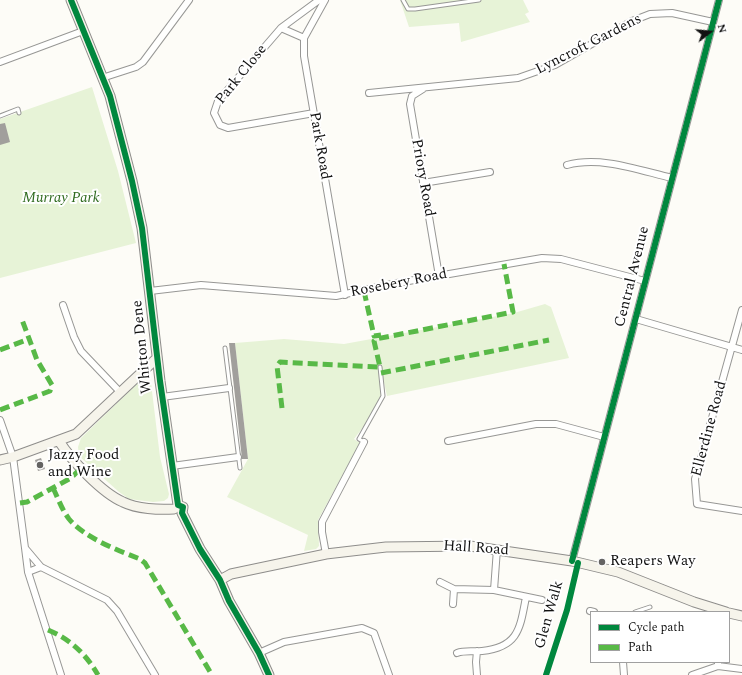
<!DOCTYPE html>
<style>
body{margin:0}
#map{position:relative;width:742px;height:675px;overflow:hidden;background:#fdfcf7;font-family:Spectral,serif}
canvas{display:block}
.legend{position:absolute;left:590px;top:611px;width:140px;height:52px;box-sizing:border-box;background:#fff;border:1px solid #a0a0a0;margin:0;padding:5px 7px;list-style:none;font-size:12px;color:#111}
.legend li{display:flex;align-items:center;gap:8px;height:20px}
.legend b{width:20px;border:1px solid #a0a0a0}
.north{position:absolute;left:690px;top:12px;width:40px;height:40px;-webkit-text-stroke:3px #fff;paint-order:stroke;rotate:74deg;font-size:11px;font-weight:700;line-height:16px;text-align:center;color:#111}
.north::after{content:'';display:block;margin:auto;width:14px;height:18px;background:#111;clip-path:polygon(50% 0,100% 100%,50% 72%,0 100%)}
</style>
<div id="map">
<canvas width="742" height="675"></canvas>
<ul class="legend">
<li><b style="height:5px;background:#00873e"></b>Cycle path</li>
<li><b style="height:5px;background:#58b947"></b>Path</li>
</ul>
<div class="north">N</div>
</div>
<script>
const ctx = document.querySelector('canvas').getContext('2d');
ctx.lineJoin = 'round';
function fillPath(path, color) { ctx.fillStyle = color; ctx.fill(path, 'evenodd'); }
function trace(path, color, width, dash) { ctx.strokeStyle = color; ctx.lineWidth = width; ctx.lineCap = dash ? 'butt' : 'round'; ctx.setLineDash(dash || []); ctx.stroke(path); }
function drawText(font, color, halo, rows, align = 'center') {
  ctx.font = font + ' Spectral,serif'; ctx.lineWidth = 4; ctx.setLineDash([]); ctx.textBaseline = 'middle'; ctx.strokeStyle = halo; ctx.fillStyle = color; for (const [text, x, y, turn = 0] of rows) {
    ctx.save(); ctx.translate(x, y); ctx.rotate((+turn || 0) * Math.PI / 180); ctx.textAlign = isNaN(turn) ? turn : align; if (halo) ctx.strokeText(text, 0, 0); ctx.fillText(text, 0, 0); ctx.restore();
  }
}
const green = new Path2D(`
 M400,0H523L529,12L525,14L530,22L461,42L459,23L409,27Z
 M92,87L118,171L136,243L0,278V119Z
 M545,304L551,307L569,358L387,396L381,369L378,368C379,375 381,383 381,390C382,403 362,429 354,439L360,443L318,520L319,546L316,549L304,551L308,535L227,497L248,459L235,343L284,339L344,344L514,313Z
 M145,379L151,383L160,457L169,494L168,498L164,501L153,502L129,499L119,492L79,456L78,447L81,438L140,381Z`);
const building = new Path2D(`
 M5,123L10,142L0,145V124Z
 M229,343H235L248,459H242Z
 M41,458L45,469L38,471L35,460Z`);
const lane = new Path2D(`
 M403,0L408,9H415L479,0
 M0,116L18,109L19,113
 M225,348L240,468
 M364,442L359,439L383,396L380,367
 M635,612L650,607`);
const street = new Path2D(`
 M325,0L304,38V56L345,295
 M281,28L319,0
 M304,38L281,28L218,101L214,113L220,125L228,128L314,113
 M0,62L83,31
 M102,78L136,67L143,62L189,0
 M423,89L412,96L410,104L439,276
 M369,93L518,78L555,65L632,21L650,14L672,13L713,22
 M567,165C601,156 638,170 672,178
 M423,183L490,172
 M150,291L201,285L336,296L397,283L542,258L561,259L645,281
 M63,305L74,337L81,351L121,393
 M742,310L695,479L697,504L742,511
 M636,319L742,350
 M162,397L229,388
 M0,420L13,457L25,548L41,567L107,600L117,611L155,675
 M448,441L536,424H556L604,437
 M172,466L238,457
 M25,548L28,572
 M326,554L322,532V522L364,442
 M572,561L719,0
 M41,567L28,572L61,675
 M440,582L454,589L453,604
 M454,589L494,590L542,600
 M494,590L497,549
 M590,611L594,612
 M259,653L284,642L362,628L374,633L389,675
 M457,653C465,650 473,652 482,651C519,647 520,628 526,597
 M623,662L624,675
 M718,662V666L742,669
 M477,675L476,662L477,651
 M692,675L718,666`);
const secondary = new Path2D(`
 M71,0L110,96L132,181L142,228L160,381L178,505L183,507L182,513L200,549L220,580L229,601L259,653L269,675
 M59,441C71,460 102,493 123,502C137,509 159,510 174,509
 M0,460L13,457L76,434L157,358
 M220,580L231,574L326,554L386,547L470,546L572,561L618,572L694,602L726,612
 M729,613L742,616`);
const quiet = new Path2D(`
 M364,291L374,336L381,335
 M0,350L29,339
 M381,373L549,340
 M282,408L277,366L280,362L380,367L374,341L376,339L513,312L504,264
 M0,410L50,391L52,385L37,360L21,317
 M53,488C58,498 62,510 69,519C85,538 117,550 140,559L145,563L212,675
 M20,503L27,502L71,478L80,469
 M48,630C70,639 86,654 98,675`);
const cycleway = new Path2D(`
 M71,0L110,96L132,181L142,228L160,381L178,505L183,507L182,513L200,549L220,580L229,601L259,653L269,675
 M572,561L719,0
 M546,675L567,610L578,563`);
const markers = [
 [40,465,4,"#646362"],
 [602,562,4,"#646362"]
];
const streetNames = [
 ["Lyncroft Gardens",589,45,-27],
 ["Park Close",242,75,-51],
 ["Park Road",319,146,80],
 ["Priory Road",422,178,80],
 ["Central Avenue",633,277,-76],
 ["Rosebery Road",399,284,-11],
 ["Whitton Dene",143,347,-96],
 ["Ellerdine Road",710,429,-75],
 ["Hall Road",476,549,4],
 ["Glen Walk",550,615,-74]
];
const parkNames = [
 ["Murray Park",61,199]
];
const poiNames = [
 ["Jazzy Food",48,456],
 ["and Wine",48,473],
 ["Reapers Way",610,562]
];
fillPath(green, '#e7f3d7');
fillPath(building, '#a19f9c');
trace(lane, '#979795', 5);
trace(street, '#979795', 8);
trace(secondary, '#8e8d8b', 11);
trace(lane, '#fffffe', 3);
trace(street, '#fffffe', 6);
trace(secondary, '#f6f4eb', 9);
trace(quiet, '#58b947', 5, [10, 5]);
trace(cycleway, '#00873e', 6);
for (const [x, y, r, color] of markers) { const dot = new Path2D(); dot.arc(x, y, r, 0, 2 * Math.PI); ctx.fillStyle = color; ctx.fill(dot); trace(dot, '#fff', 1.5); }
drawText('15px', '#111', '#fff', streetNames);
drawText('italic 15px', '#2f6b1f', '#fff', parkNames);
drawText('15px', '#111', '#fff', poiNames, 'left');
</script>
